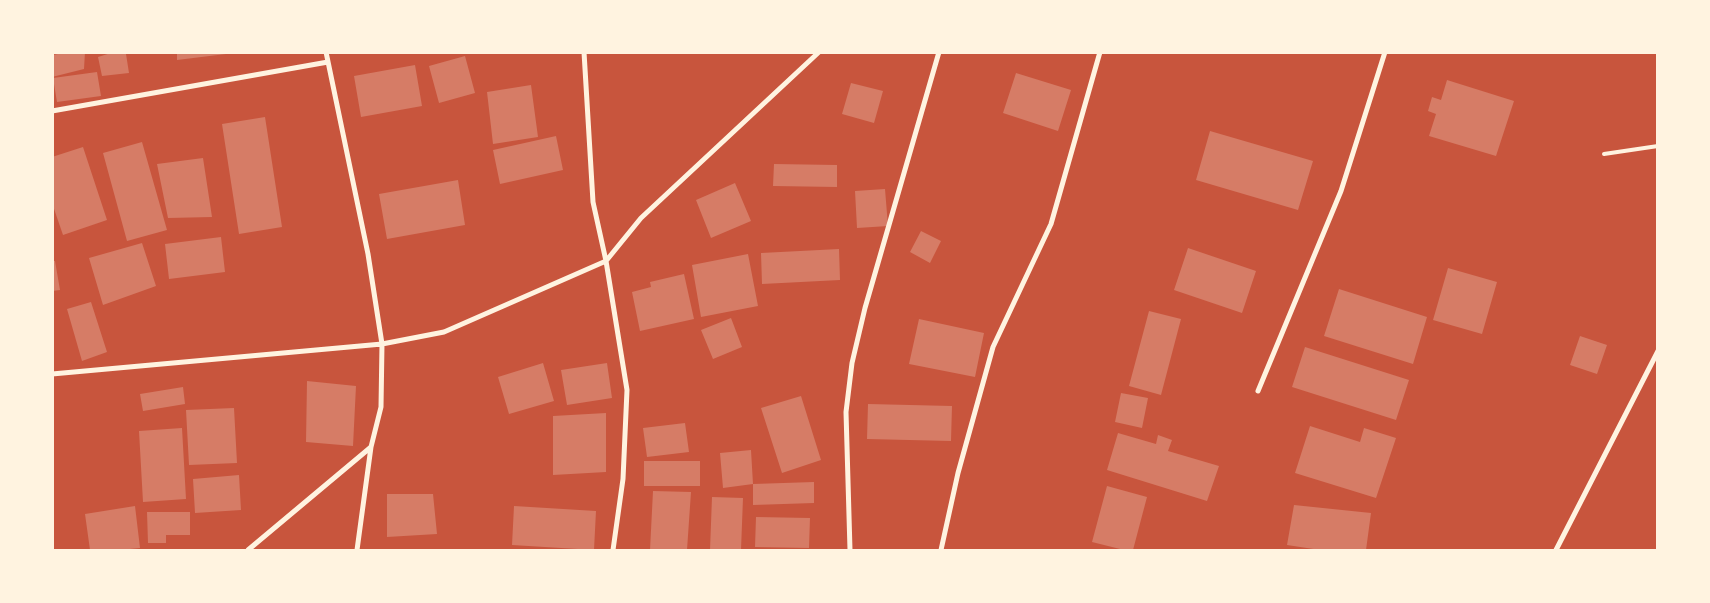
<!DOCTYPE html>
<style>
body{margin:0}
#map{position:relative;width:1710px;height:603px;overflow:hidden;background:#c8553d;font-family:Roboto,sans-serif}
canvas{display:block}
.frame{position:absolute;inset:0;border:54px solid #fff3e0;pointer-events:none}
</style>
<div id="map">
<canvas width="1710" height="603"></canvas>
<div class="frame"></div>
</div>
<script>
const ctx = document.querySelector('canvas').getContext('2d');
ctx.lineJoin = 'round';
function fillPath(path, color) { ctx.fillStyle = color; ctx.fill(path, 'evenodd'); }
function trace(path, color, width, dash) { ctx.strokeStyle = color; ctx.lineWidth = width; ctx.lineCap = dash ? 'butt' : 'round'; ctx.setLineDash(dash || []); ctx.stroke(path); }
const building = new Path2D(`
 M70,52H85L84,69L52,77V55Z
 M114,52H131L126,54L129,73L102,76L98,57Z
 M177,52H226V54L177,60Z
 M465,56L475,93L439,103L429,66Z
 M415,65L422,106L361,117L354,76Z
 M97,72L101,96L57,102L53,78Z
 M1016,73L1071,90L1058,131L1003,113Z
 M1447,80L1514,101L1496,156L1429,136L1436,114L1428,111L1432,97L1441,100Z
 M851,83L883,91L874,123L842,114Z
 M531,85L538,137L493,144L487,92Z
 M265,117L282,227L239,234L222,124Z
 M1210,131L1313,161L1298,210L1196,180Z
 M556,136L563,170L500,184L493,150Z
 M142,142L167,230L127,241L103,153Z
 M83,147L107,220L63,235L52,203V157Z
 M203,158L212,217L168,218L157,164Z
 M774,164L837,165V187L773,186Z
 M458,180L465,225L387,239L379,194Z
 M735,183L751,221L711,238L696,200Z
 M885,189L888,226L857,228L855,191Z
 M921,231L941,241L930,263L910,252Z
 M221,237L225,272L169,279L165,244Z
 M142,243L156,286L103,305L89,258Z
 M1188,248L1256,271L1242,313L1174,290Z
 M839,249L840,280L762,284L761,253Z
 M748,254L758,306L701,317L692,265Z
 M52,261H55L60,290L52,291Z
 M1448,268L1497,282L1482,334L1433,320Z
 M684,274L694,319L640,331L632,292L651,287L650,282Z
 M1339,289L1427,317L1413,364L1324,336Z
 M91,302L107,352L82,361L67,309Z
 M1149,311L1181,319L1161,395L1129,386Z
 M731,318L742,347L713,359L701,330Z
 M919,319L984,333L975,377L909,364Z
 M1580,336L1607,345L1597,374L1570,365Z
 M1305,347L1409,380L1396,420L1292,387Z
 M543,363L554,401L509,414L498,377Z
 M607,363L612,398L567,405L561,370Z
 M307,381L356,386L353,446L306,442Z
 M183,387L185,404L143,411L140,394Z
 M1121,393L1148,398L1142,428L1115,422Z
 M801,396L821,460L782,473L761,408Z
 M868,404L952,406L951,441L867,439Z
 M234,408L237,463L189,465L186,410Z
 M606,413V472L553,475V416Z
 M685,423L689,452L647,457L643,428Z
 M1310,426L1360,442L1364,428L1396,438L1376,498L1295,473Z
 M182,428L186,499L143,502L139,431Z
 M1118,433L1156,444L1158,435L1172,440L1168,451L1219,466L1207,501L1107,470Z
 M751,450L753,484L723,488L720,453Z
 M644,461H700V486H644Z
 M239,475L241,510L195,513L193,479Z
 M814,482V503L753,505V484Z
 M1107,486L1147,497L1133,550H1124L1092,542Z
 M653,491L691,492L687,550H650Z
 M387,494H433L437,534L387,537Z
 M712,497L743,498L741,550H710Z
 M1294,505L1371,513L1366,550H1320L1287,545Z
 M135,506L140,548L120,550H90L85,514Z
 M514,506L596,511L594,550L512,545Z
 M147,512H190V535H166V543H148Z
 M756,517L810,518L809,548L755,547Z`);
const service = new Path2D(`
 M1604,154L1658,146`);
const minor = new Path2D(`
 M584,52L593,202L606,261L627,390L623,479L613,550
 M52,111L328,62
 M52,374L382,344L444,332L606,261L641,218L819,52
 M1258,391L1341,191L1385,52
 M248,550L371,447L381,407L382,344L368,254L326,52
 M357,550L371,447
 M850,550L846,412L852,363L865,308L939,52
 M941,550L958,473L993,347L1051,224L1100,52
 M1556,550L1658,351`);
fillPath(building, '#d67c66');
trace(service, '#fff3e0', 4);
trace(minor, '#fff3e0', 5);
</script>
